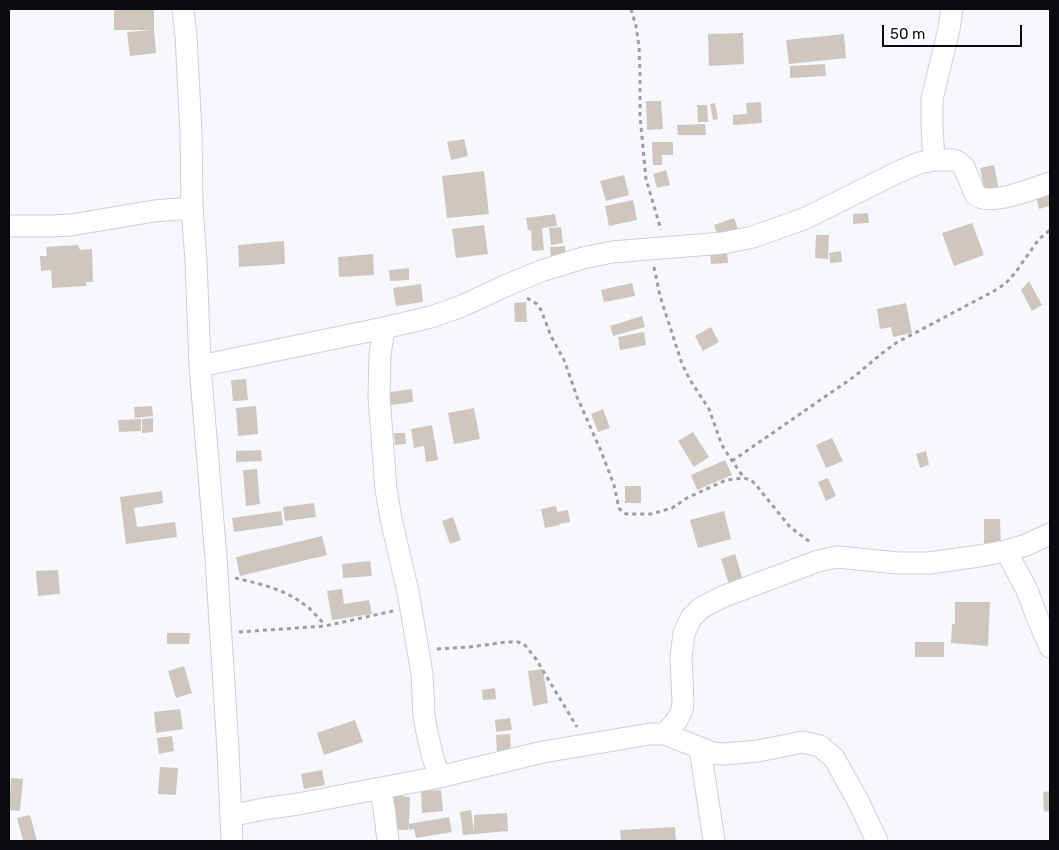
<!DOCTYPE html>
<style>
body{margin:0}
#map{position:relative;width:1059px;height:850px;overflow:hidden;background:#f6f8fe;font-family:Rubik,sans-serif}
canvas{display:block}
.frame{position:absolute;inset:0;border:10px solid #0a0b0f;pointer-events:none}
.scale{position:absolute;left:882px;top:25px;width:140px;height:22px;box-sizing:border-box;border:2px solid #0a0b0f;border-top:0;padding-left:6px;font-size:15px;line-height:18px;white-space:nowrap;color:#0a0b0f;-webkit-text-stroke:4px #fff;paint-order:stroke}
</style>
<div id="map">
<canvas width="1059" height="850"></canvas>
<div class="frame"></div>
<div class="scale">50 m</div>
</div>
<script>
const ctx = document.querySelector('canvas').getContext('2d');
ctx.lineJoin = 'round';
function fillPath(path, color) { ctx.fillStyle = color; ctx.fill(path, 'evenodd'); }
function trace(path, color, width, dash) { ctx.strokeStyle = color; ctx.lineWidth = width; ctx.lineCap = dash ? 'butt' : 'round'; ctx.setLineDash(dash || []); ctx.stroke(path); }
const building = new Path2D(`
 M114,9H154V30L156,53L130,56L127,32L152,30H114Z
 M743,33L744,64L709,66L708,34Z
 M844,34L846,58L789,64L786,40Z
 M825,64L826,76L790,78V66Z
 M646,101H661L663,129L647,130Z
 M761,102L762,123L733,125V115L747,114L746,103Z
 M715,103L718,119L713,120L710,104Z
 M697,105H707L708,122H698Z
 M705,124L706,135H678L677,125Z
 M464,139L468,156L451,160L447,142Z
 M652,142H673V155H662V165H653Z
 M994,165L999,191L985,194L980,168Z
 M666,170L670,185L657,188L653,174Z
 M484,171L489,214L447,218L442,176Z
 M624,175L629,195L606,201L600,181Z
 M1050,192V206L1039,209L1036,195Z
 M633,200L637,220L609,226L605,206Z
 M868,213L869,223L853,224V214Z
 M555,214L557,226L542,228L544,250L532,251L531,230H528L526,218Z
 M734,218L741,238L721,245L714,225Z
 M972,223L984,255L954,266L942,233Z
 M484,225L488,254L456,258L452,229Z
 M561,227L563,243L551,245L549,228Z
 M816,235H829L828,259L815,258Z
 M284,241L285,264L239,267L238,245Z
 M78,245L80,250L92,249L93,282H86L87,286L52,288L51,270L41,271L40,256H47L46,247Z
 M565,246L566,258H551L550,247Z
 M727,251L728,263L711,264L710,252Z
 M841,251L842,262L830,263L829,253Z
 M373,254L374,275L339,277L338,257Z
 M409,268V280L390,281L389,270Z
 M1029,281L1042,305L1032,311L1021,290Z
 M632,283L635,296L604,302L601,290Z
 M421,284L423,302L396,306L393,288Z
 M526,302L527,322H515L514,303Z
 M906,303L912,333L893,337L891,327L880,329L877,309Z
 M642,316L645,327L613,336L610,326Z
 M711,327L719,342L703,351L695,336Z
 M644,332L646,345L620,350L618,337Z
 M246,379L248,400L233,401L231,380Z
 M412,389L413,402L385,406L384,393Z
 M152,406L153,416L135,418L134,407Z
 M256,406L258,434L238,436L236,408Z
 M474,408L480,439L454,444L448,413Z
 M603,409L610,428L598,432L591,414Z
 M153,418V432L142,433V419Z
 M141,419V431L119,432L118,420Z
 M432,425L438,460L426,462L424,446L414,448L411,429Z
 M693,432L709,457L694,467L678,441Z
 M394,433H405L406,444L395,445Z
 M832,438L843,461L826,468L816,445Z
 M261,450L262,461L236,462V451Z
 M926,451L929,465L920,468L916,454Z
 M725,460L732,475L697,490L691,475Z
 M257,469L260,504L246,506L243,470Z
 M828,478L836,496L826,501L818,482Z
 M625,486H641V503H625Z
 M162,491L163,503L134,508L137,527L175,522L177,537L126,544L120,497Z
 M314,503L316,517L285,521L283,507Z
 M556,506L557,512L568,510L570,522L559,524L560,525L545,528L541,509Z
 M281,511L283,525L234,532L232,518Z
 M724,511L731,539L698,548L690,520Z
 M453,517L461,540L450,544L442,521Z
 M984,519H1000L1001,551H984Z
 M322,536L327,555L240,576L236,557Z
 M735,554L743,580L729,585L721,559Z
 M370,561L372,576L343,578L342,564Z
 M58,570L60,594L38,596L36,571Z
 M342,589L344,604L369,600L372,614L332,620L327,591Z
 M955,602H990L988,646L951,643L952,624H955Z
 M167,633H190L189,644H167Z
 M915,642H944V657H915Z
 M184,666L192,693L176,698L168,671Z
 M543,669L548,703L533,706L528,671Z
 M495,688L496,699L483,700L482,690Z
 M180,709L183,729L156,733L154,712Z
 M510,718L512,730L496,732L495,720Z
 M355,720L363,742L324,755L317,733Z
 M510,734L511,752H497L496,735Z
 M172,736L174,751L159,754L157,738Z
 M160,767L178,768L176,795L158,794Z
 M322,770L325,785L304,789L301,774Z
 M11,778L23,779L20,811L9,810Z
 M441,790L443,811L422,813L421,791Z
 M1050,791V811L1044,812L1043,792Z
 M394,795L410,797L409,824L449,817L452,832L416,838L414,829L409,830V824L408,830L391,829Z
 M471,810L474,831V815L507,813L508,831L463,835L460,812Z
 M30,815L37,841H23L17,818Z
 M675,827L676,841H621L620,830Z`);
const path = new Path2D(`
 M631,9L636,26L639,46L640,73V116L646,179L661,230
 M654,267L660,296L682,364L690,380L709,409L720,440L724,449L744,478
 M527,298L537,304L541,310L551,336L565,362L577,397L601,451L614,485L619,508L622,512L626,514H651L672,508L687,498L726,480L744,478L751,480L756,485L790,527L810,542
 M732,461L855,376L881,354L896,343L994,291L1006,283L1015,273L1039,239L1050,230
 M235,578C257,583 284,589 302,603C311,608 318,618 325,625
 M239,632L325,626L393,611
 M437,649L469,647L507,642H518L524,644L536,659L577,727`);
const street = new Path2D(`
 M183,9L186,36L191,132L192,208L196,261L200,366L216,558L228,750L232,841
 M934,160L932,127V99L949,29L952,9
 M9,226H52L71,225L154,211L192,208
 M384,328L380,355L379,397L386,489L391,519L408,592L418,650L422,674L424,715L426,728L432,754L439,777
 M200,366L384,328L431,317L462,306L505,286L541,271L583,258L612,252L723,243L753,237L806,218L896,173L919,163L934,160H953L958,162L964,167L975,194C988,208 1034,188 1050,183
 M1006,551L1027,590L1037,617L1050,647
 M665,734L677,720L682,710L683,701L681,657L684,633L691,618L701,608L722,597L818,561L837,557L898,563H929L979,556L1006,551L1026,545L1050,534
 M700,748L714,841
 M380,789L384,808L388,841
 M231,816L263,809L298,804L439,777L543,752L650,734H665L713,753L725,754L758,751L803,742L820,746L834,758L858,801L877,841`);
fillPath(building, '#cfc7be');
trace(street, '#ccd0da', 23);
trace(path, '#9c9ea3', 3, [4, 4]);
trace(street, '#fff', 21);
</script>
